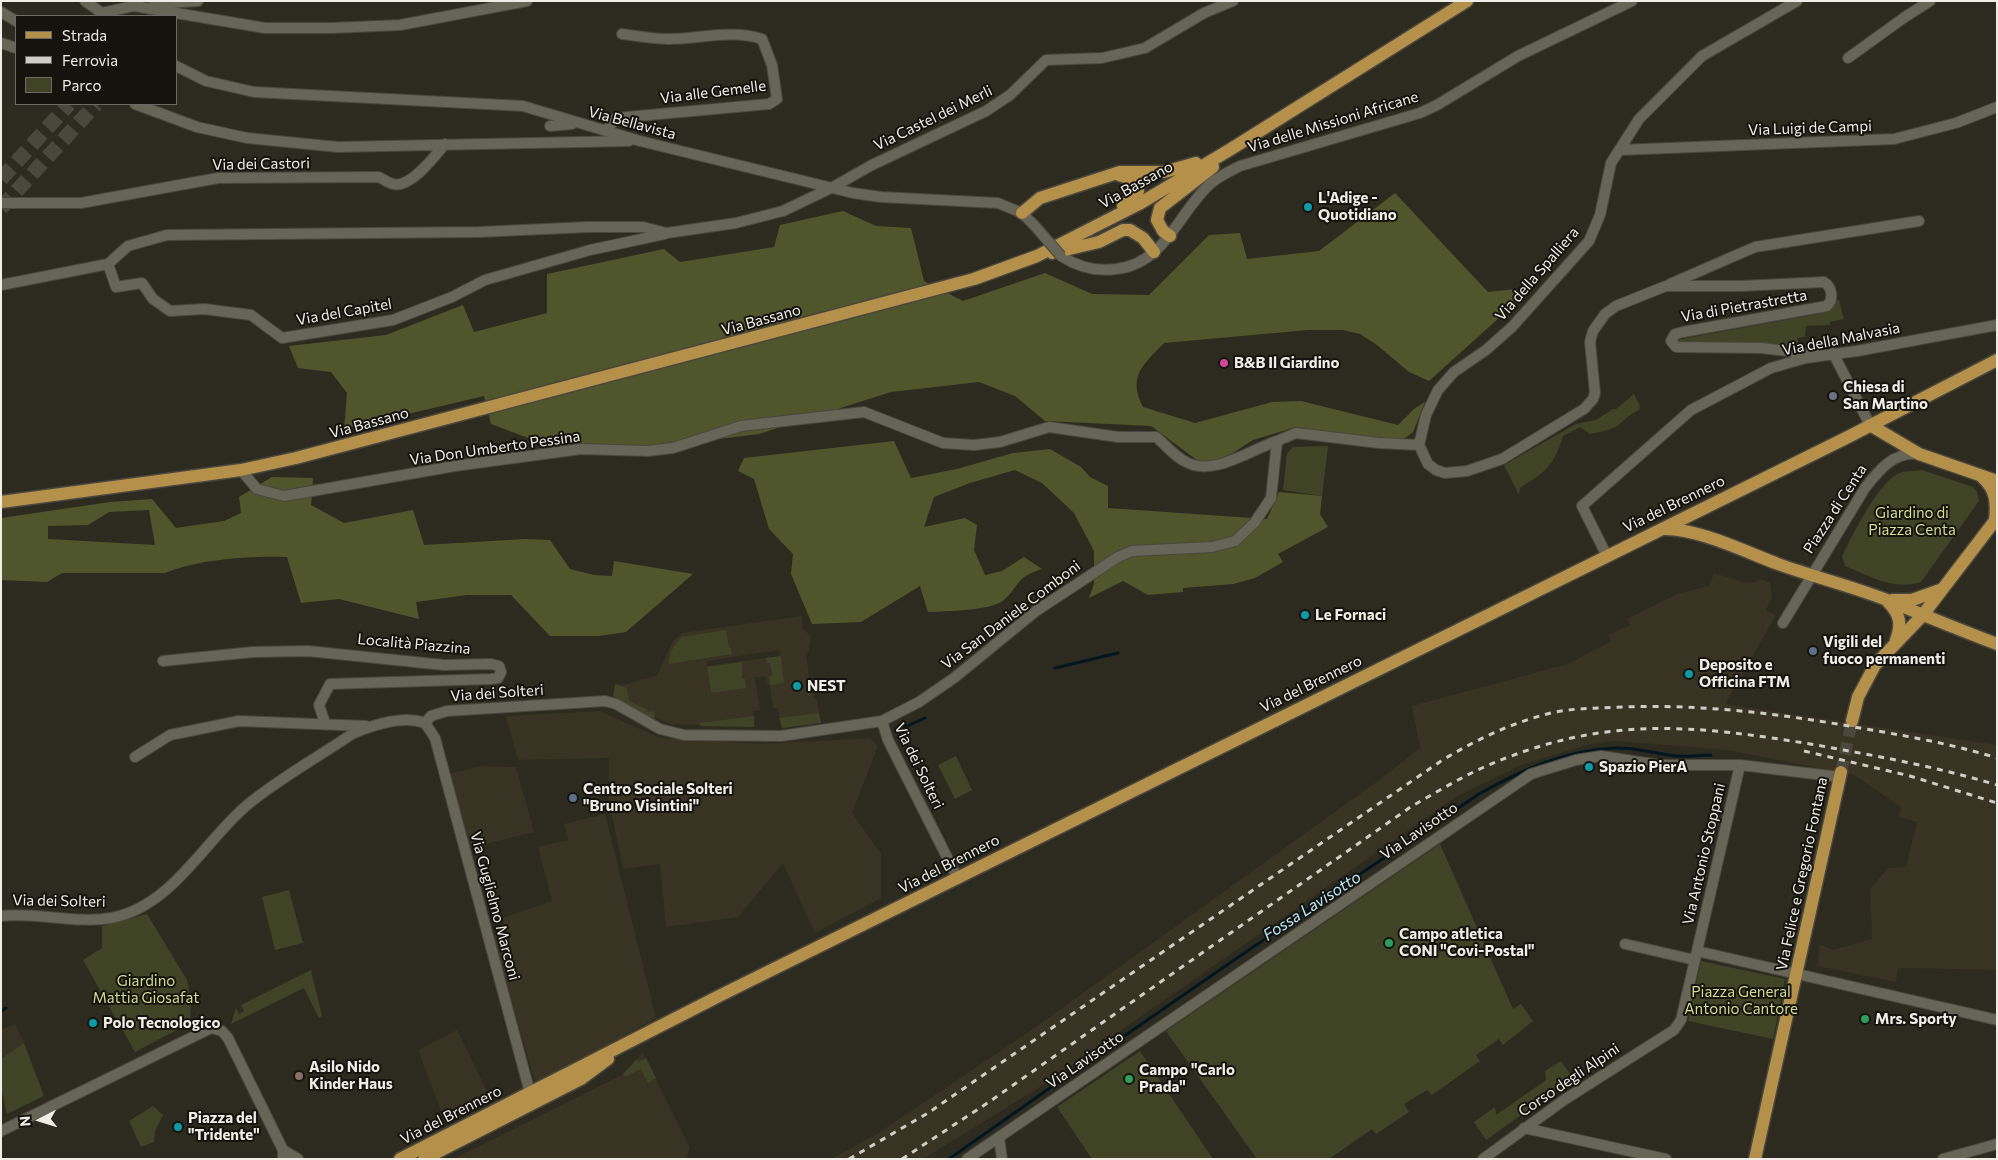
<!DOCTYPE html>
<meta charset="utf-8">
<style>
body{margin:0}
#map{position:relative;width:1998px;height:1160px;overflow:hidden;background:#2d2b1f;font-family:Commissioner,sans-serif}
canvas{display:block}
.frame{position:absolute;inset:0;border:2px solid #efede6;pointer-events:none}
.legend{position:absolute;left:15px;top:15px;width:162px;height:90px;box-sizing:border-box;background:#14130e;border:1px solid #6c6a64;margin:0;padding:6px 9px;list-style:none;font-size:15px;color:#efede6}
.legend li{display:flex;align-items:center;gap:10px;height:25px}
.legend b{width:25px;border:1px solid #6c6a64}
.north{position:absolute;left:15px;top:1095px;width:50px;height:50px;-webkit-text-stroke:4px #14130e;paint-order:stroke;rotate:265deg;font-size:14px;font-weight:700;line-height:20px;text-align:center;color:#efede6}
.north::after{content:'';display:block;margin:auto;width:18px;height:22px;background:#efede6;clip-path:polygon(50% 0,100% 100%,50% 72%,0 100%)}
</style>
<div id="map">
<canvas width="1998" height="1160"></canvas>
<div class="frame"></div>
<ul class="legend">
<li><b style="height:6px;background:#b4904b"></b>Strada</li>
<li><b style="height:6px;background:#cfcdc5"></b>Ferrovia</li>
<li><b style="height:14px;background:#3f4426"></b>Parco</li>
</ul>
<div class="north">N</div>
</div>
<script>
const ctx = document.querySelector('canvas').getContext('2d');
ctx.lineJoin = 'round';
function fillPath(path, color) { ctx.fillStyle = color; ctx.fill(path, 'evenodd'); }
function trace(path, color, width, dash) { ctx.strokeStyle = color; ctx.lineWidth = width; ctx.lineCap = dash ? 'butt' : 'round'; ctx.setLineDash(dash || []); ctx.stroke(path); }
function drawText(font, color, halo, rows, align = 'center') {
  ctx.font = font + ' Commissioner,sans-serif'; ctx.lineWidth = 4; ctx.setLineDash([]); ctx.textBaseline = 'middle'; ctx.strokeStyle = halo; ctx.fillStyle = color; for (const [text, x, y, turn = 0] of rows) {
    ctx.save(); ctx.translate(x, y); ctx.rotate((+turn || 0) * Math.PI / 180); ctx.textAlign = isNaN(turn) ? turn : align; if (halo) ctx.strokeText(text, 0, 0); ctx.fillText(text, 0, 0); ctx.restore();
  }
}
const built = new Path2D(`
 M1714,573L1747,583L1756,582L1759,578L1770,583L1772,597L1766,610L1776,615L1725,704L1997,745V970L1898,968L1896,982L1817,966L1820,944L1833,950L1872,939L1870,889L1888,868L1906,867L1917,822L1899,817L1901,807L1854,775L1727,750L1617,741L1587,745L1521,765L1456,797L1037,1089L923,1159H831L877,1134L1033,1029L1382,778L1420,748L1412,706L1568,664L1611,641L1608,635L1630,625L1627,619L1677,594L1709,586Z
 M802,616L803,628L811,637L809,651L806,653L811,690L813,691L814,699H817L821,723L782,728L778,708H773L770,685H767L765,676L755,678L760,710L753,711L754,727L670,724L613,697L615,684L623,685L657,675L673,641L682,633ZM779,650L780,656L707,666V661Z
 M600,711L660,738L760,744L870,738L878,746L852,813L881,854V898L815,933L783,863L738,917L666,927L660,864L623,869L609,801V758L518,760L506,716Z
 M482,766L516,767L534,832L469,848L449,774Z
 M605,814L656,1018L540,1082L535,1080L532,1071L492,936L506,931L503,918L552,901L538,847L568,840L564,824Z
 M15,1024L24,1043L1,1059V1030Z
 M457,1030L491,1099L445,1122L418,1050Z
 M642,1052L690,1148L686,1159H453L630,1071Z`);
const green = new Path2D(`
 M1836,300H1839L1844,319L1830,322V325L1806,326L1805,337L1797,338L1799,347L1746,343L1678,344L1676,340L1818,314L1827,311Z
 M1634,394L1640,406L1639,410C1629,415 1628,417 1620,424C1613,430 1599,432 1590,434L1580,427L1563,436C1554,465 1546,472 1520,488L1519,495L1504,465L1576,424L1596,420L1613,409H1616Z
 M1328,446L1322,496L1283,490L1287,453L1293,447Z
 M1922,470L1973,487L1977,492L1979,501L1921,582C1894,591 1870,576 1845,566L1842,556C1853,535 1879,479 1902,472C1908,471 1916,471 1922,470Z
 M726,630L729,647L731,648L732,654L668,664L671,651L681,637Z
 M781,656L784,683L770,685L769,676L772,675L770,663H767L766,658Z
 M742,662V679H745L746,688L711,693L707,667Z
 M615,684L627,688L629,701L647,709L648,712L654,711L655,719L613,697Z
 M819,713L821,723L782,728L779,718Z
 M754,716V727L700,726V723Z
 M956,756L972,790L955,799L938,765Z
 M1440,844L1513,1009L1521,1004L1533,1021L1503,1045L1499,1039L1476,1055L1480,1061L1432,1095L1427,1090L1404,1104L1409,1112L1376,1134L1372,1129L1329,1159H1257L1166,1031Z
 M289,890L303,943L275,950L262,897Z
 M147,914L187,980L191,1001L190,1023L135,1052L83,960L102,948V926Z
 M1701,961L1785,979L1773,1039L1688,1021Z
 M311,970L322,1016L319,1018L304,988L231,1024L236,1008L239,1014L244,1011L241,1005Z
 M24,1043L44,1096L7,1114L1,1088V1059Z
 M1140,1051L1213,1159H1092L1057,1107Z
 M646,1058L656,1078L648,1083L641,1069L625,1077L623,1074L637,1059L638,1062Z
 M1561,1061L1573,1078L1486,1140L1474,1122L1495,1107L1496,1115L1546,1080L1545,1071Z
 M153,1106L163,1115L155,1131L154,1142L141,1147L129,1121Z`);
const forest = new Path2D(`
 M1395,193L1488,292L1515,289L1521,298L1429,381L1409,372L1377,345L1360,334L1343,330H1308L1164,343C1144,364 1127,376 1143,407L1195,423L1272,402L1301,401L1398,425L1414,409L1425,402L1413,432L1405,438H1377L1296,427L1253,440L1225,458L1201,463L1151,426L1045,421L1015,396L979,382L891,392L759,434L655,447L555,448L491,424L484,396L344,429L347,393L331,372L298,368L289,346L386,335L463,305L474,332L547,313V274L664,249L680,262L774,247L780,225L843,211L876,226L911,228L924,281L963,301L1045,273L1092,294L1149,295L1209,235L1240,233L1247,259L1319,251Z
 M894,441L911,478L957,469L1013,453L1050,449L1081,467L1090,477L1108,486V508L1267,519L1279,492L1322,496L1320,514L1328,527L1278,554L1283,562L1255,578L1233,584L1183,588V592L1148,595L1123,581L1089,598L1094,584V551L1074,513L1042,483L1015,470L970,483L934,497L924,527L965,518L977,525L974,550L985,575L1002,571L1024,557L1042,569C1016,577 1021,584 1004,600C991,611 946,611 928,612L920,586L861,622L812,624L791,574L793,554L769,529L754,479L738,471L744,458Z
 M272,477L313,478L311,505L344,523L413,510L424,545L525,539L550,540L570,569L594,575L612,576L614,561L693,574L626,632L599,636H550L511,595H467L416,602L419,619L339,599L301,603L287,557C250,556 200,559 165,573H62L47,582L1,580V518L110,502L152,499L176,528L224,521L241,513L239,497ZM149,510L155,545L48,539V526L88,525L109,512Z`);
const stream = new Path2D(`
 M1055,668L1118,653
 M905,727L925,718
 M1,1011L6,1008
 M949,1159C1124,1035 1301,913 1479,794C1522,770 1565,750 1615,748C1635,747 1656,754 1676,756C1687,757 1699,755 1711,755`);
const majorTunnel = new Path2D(`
 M1841,772L1852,721`);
const highwayTunnel = new Path2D(`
 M149,16L162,1
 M1,179L69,104
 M1,208L96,104`);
const minor = new Path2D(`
 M85,1L106,16
 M1797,1L1702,56L1639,119L1611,163L1600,215L1589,241L1512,327L1486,350L1454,372L1438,390L1426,415L1419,445L1428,464L1436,470L1445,473L1467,471L1502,459L1584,409L1593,399L1595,393L1590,342L1593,331L1605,314L1616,306L1666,286H1741L1824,282C1832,287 1834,299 1827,306L1683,332L1675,334L1671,341L1676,347L1761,348L1823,355
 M154,4L198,1
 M134,6L265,28H332L400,25L527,1
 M1,12L16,21
 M101,13L139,5
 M1,43L16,48
 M1848,58L1905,17L1930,1
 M176,66L206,81L254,92L523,106L640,141L853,193L881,197L998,203L1022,213L1034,225
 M135,104L197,127L247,138L338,147L629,141
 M550,126L572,124
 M606,131L616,118L769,104L777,99L772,65L762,39C731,29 700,39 669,39C654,39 637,36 622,34
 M1619,150L1894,139L1956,123L1997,107
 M1,203H81L218,178L379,177C383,179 388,183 393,184C410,189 435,156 445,144
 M1061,256C1078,267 1096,272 1116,269C1165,264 1178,213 1210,184C1219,176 1230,171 1240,166L1420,113L1437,105L1518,56L1632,1
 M108,264L116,287L142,283L153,299L170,311L204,309L251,315L282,338L393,320L452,297L485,280L590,250L665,234
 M1670,284L1755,247L1919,221
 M1,285L108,264L128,246L167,235L479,232L588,227H643L667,233L736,223L783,211L833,187L872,165L986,111L1010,95L1046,60L1102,58L1145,48L1204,13L1233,1
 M1833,353L1870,425
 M241,470L257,489L284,496L455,466L581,449L648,451L673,448L741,426L864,412L943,443L974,445L1000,442L1049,427L1118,437H1156C1166,445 1175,457 1186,462C1213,477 1250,450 1277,441
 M1607,556L1582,506L1691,410L1771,368L1806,358L1857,351L1997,325
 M1783,623L1865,488C1879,470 1893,452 1918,454
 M163,661L253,652L308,651L444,665L491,664L499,666L501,672L498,678L491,679L330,684L319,705L325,723
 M882,721L888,740L958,879
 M425,723L431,716L447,711L605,701L616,704L660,729L684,735L781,736L882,721L919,702L954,678L1036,611L1118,557L1132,551L1212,547L1235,541L1255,522L1271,498L1277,441L1296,433L1379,443L1419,445
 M425,723L435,738L530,1093V1098
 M135,757L170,735L239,721L366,726
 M1,916C38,912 75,924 111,918C171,907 203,843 246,806C278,779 317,758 352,734C373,725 403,715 425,723
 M1625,944L1695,960
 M1697,951L1740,765
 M1524,1128L1666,1159
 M1,1131L211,1028L222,1031L228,1038L283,1150V1159
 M999,1137L1002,1159
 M283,1150L298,1159
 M967,1159L1531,774L1576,760L1601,756L1659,765H1740L1840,777
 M1483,1159L1564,1100L1674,1030L1681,1020L1697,951L1997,1020
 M1943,1159L1997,1144`);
const major = new Path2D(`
 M1119,175L1135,180L1138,191L1135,197L1123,206
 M1022,213L1040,198L1120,172H1164L1196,163
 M1170,236L1163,231L1157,220L1160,208L1213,167
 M1052,253L1099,242L1123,230H1130L1143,238L1154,252
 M1870,425L1919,454L1997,481
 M1982,477C1996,489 1997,503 1995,520
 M1,502L241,470L296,458L974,279L1037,256L1139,204L1231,149L1467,1
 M1662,529C1695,527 1746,552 1778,564C1814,577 1851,586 1887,600C1923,615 1960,630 1997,644
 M1892,600H1912L1940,590
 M1888,602C1900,614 1902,624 1896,640
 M1852,721L1858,697L1875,665L1922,616L1997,518
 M400,1159L721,995L1848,437L1997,360
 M424,1159L581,1079L608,1059
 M1755,1159L1841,772`);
const rail = new Path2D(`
 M1804,751L1910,776L1997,803
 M849,1159L928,1113L1441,761C1477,739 1513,722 1555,712C1577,708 1600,708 1623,707C1703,704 1782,714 1860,728C1907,736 1952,744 1997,758
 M902,1159L989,1102L1412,806C1435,793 1458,779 1482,768C1601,715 1691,724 1816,745C1877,756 1938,767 1997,785`);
const minorBridge = new Path2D(`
 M1034,225L1061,256`);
const markers = [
 [1308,207,5,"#0f9aa8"],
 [1224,363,5,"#d1479c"],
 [1833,396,5,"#6b7280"],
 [1305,615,5,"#0f9aa8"],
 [1813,651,5,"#5c6f8a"],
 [1689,674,5,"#0f9aa8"],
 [797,686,5,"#0f9aa8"],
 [1589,767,5,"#0f9aa8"],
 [573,798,5,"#5c6f8a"],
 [1389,943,5,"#2e9e5b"],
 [1865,1019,5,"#2e9e5b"],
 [93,1023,5,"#0f9aa8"],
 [299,1076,5,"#8d6e63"],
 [1129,1079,5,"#2e9e5b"],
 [178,1127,5,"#0f9aa8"]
];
const streetNames = [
 ["Via alle Gemelle",713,92,-7],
 ["Via Castel dei Merli",933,118,-26],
 ["Via delle Missioni Africane",1333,122,-17],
 ["Via Bellavista",632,123,15],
 ["Via Luigi de Campi",1810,128,-2],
 ["Via dei Castori",261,164,-1],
 ["Via Bassano",1136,185,-29],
 ["Via della Spalliera",1537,274,-49],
 ["Via di Pietrastretta",1744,306,-10],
 ["Via del Capitel",344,312,-10],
 ["Via Bassano",761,320,-15],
 ["Via della Malvasia",1841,339,-11],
 ["Via Bassano",369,423,-15],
 ["Via Don Umberto Pessina",495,448,-8],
 ["Via del Brennero",1674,504,-26],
 ["Piazza di Centa",1835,509,-57],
 ["Via San Daniele Comboni",1011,615,-37],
 ["Località Piazzina",414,644,5],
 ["Via del Brennero",1311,684,-26],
 ["Via dei Solteri",497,693,-4],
 ["Via dei Solteri",919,766,64],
 ["Via Lavisotto",1419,831,-34],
 ["Via Antonio Stoppani",1704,854,-77],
 ["Via del Brennero",949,864,-27],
 ["Via Felice e Gregorio Fontana",1802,874,-78],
 ["Via dei Solteri",59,901,1],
 ["Via Guglielmo Marconi",495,906,75],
 ["Via Lavisotto",1085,1060,-34],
 ["Corso degli Alpini",1569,1080,-34],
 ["Via del Brennero",451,1115,-27]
];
const poiNames = [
 ["L'Adige -",1318,198],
 ["Quotidiano",1318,215],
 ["B&B Il Giardino",1234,363],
 ["Chiesa di",1843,387],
 ["San Martino",1843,404],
 ["Le Fornaci",1315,615],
 ["Vigili del",1823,642],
 ["fuoco permanenti",1823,659],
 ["Deposito e",1699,665],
 ["Officina FTM",1699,682],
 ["NEST",807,686],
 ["Spazio PierA",1599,767],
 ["Centro Sociale Solteri",583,789],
 ["\"Bruno Visintini\"",583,806],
 ["Campo atletica",1399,934],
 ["CONI \"Covi-Postal\"",1399,951],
 ["Mrs. Sporty",1875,1019],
 ["Polo Tecnologico",103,1023],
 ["Asilo Nido",309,1067],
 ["Kinder Haus",309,1084],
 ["Campo \"Carlo",1139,1070],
 ["Prada\"",1139,1087],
 ["Piazza del",188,1118],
 ["\"Tridente\"",188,1135]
];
const parkNames = [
 ["Giardino di",1912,513],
 ["Piazza Centa",1912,530],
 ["Giardino",146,981],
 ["Mattia Giosafat",146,998],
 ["Piazza General",1741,992],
 ["Antonio Cantore",1741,1009]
];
const waterNames = [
 ["Fossa Lavisotto",1312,906,-33]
];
fillPath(built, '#383322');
fillPath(green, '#3f4426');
fillPath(forest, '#50562b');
trace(stream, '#001721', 3);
trace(majorTunnel, '#4a483d', 12, [12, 6]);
trace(highwayTunnel, '#4a483d', 15, [15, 8]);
trace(minor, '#4a473e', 12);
trace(major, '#4a473e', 15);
trace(minor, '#676458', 10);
trace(major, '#b4904b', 12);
trace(rail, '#cfcdc5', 3, [6, 6]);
trace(minorBridge, '#4a473e', 12, []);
trace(minorBridge, '#676458', 10);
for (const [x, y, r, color] of markers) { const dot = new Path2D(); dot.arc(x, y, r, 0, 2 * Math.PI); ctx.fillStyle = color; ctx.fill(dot); trace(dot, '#14130e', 2); }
drawText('15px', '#efede6', '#14130e', streetNames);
drawText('bold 15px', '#efede6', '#14130e', poiNames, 'left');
drawText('15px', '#d2dd94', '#14130e', parkNames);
drawText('italic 16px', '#b8e8fc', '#14130e', waterNames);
</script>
